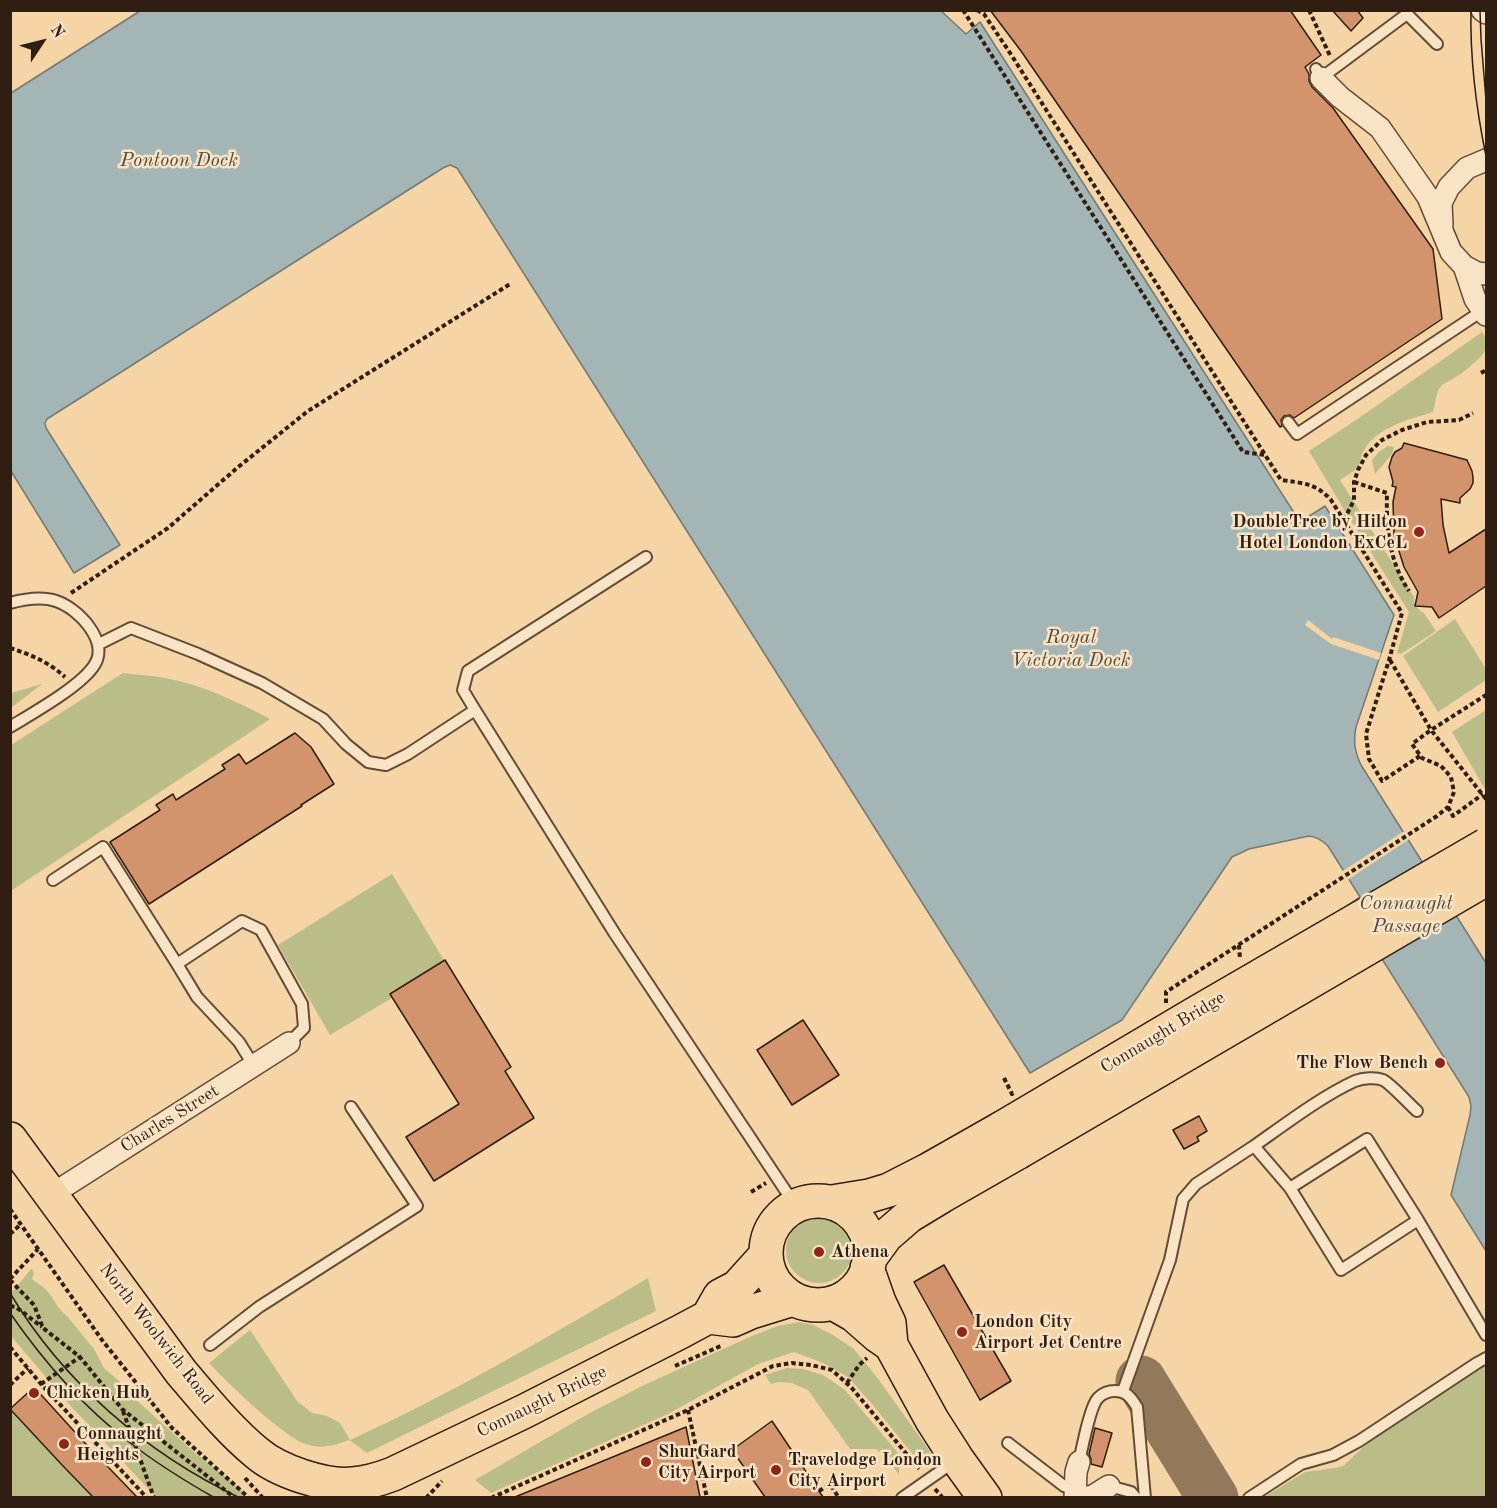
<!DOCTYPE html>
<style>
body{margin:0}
#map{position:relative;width:1497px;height:1508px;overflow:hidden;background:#f5d4a6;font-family:"Old Standard TT",serif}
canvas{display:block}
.frame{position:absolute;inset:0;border:12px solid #311e12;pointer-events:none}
.north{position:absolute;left:12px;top:12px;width:60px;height:60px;-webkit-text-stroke:4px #f8e3c5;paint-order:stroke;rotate:55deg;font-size:16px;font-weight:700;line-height:24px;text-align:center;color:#311e12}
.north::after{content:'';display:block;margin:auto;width:21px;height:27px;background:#311e12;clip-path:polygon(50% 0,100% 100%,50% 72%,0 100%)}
</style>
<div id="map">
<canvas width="1497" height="1508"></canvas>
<div class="frame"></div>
<div class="north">N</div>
</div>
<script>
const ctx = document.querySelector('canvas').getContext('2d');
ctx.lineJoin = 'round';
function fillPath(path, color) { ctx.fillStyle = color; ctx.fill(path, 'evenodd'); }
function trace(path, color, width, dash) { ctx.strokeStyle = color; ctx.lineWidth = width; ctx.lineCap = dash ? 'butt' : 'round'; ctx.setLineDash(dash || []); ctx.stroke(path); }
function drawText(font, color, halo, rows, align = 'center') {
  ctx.font = font + ' "Old Standard TT",serif'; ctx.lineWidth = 5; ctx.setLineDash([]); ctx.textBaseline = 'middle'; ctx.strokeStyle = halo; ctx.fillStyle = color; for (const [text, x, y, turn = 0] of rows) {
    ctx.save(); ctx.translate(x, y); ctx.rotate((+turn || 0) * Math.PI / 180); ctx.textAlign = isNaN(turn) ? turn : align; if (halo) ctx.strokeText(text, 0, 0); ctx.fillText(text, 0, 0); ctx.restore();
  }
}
const green = new Path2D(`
 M1482,332C1486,338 1488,343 1486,349C1483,357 1462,374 1454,378C1449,382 1442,383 1439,389C1436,395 1435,406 1433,412C1408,420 1379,426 1364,450C1361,455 1360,462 1358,468L1340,480L1414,597C1413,603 1416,608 1422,612H1423L1436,631L1401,654L1397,653L1409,612L1351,521L1309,451L1356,420Z
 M1388,446L1394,447L1392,454L1375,474L1372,460L1380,451Z
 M1455,619L1486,669V680L1438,712L1403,656Z
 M123,673C137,675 151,675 165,678C203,685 236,701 270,719L11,891V745Z
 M42,684L11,708V693Z
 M1486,710V791L1452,732Z
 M392,874L447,965L330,1035L278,945Z
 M786 1250a33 33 0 1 1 66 0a33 33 0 1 1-66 0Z
 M32,1268L34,1274L32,1279C37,1284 44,1286 48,1292C55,1300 58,1310 67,1316L94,1349L104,1368L120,1382L124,1389L195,1453L241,1489L244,1497H156L68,1403L11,1336V1293Z
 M648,1278L656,1311L367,1453L349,1440C336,1445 323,1449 309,1445C299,1443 289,1435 281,1429C255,1409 232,1387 209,1363L250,1330L297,1401L312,1413L327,1416L340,1423L350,1440C453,1393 550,1336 648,1278Z
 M799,1322L813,1325L833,1335L854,1349L879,1380L929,1450L931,1455C928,1459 924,1463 919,1462L873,1405L848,1377L823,1363L794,1352L758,1364L668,1414L491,1493L475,1480L588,1414L642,1386L754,1335L778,1326Z
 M1484,1366L1486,1368V1497H1264L1305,1472L1335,1468L1343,1466L1371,1440Z
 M787,1368L803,1369L823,1375L845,1390L904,1460L899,1469V1475L888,1459L876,1449H850L808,1390L792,1383L778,1382L771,1384L765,1375Z
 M11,1409L93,1497H11Z`);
const water = new Path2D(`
 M940,10L966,34L980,22L1300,522L1325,506L1394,615L1356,727C1353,742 1355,752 1361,765L1486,963V1251L1451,1195L1470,1115L1471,1106L1469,1097L1348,905L1360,897L1328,846C1322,840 1317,837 1309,836L1249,849L1232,857L1122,1020L1030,1073L457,168L450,165L443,168L47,419L45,423L46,428L120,545L74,573L11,471V93L140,11Z`);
const pier = new Path2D(`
 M1308,620L1332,639L1333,637L1381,653L1379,660L1331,644L1305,625Z
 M1406,830L1411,838L1346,881L1341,872Z`);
const taxiway = new Path2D(`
 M1141,1381L1213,1498`);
const building = new Path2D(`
 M990,10H1290L1321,55L1305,67L1309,74V81L1312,87L1333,108L1433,249L1442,319L1294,418L1290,415L1284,416L1281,420L1282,426L1280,427L1021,51Z
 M1332,10H1357L1363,18L1351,31Z
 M1404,443L1467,460L1472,471L1473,477V483L1470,489L1460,498V503L1441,499L1443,525L1449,553L1486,529V586L1439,618L1432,607L1415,606L1418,592L1404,567L1394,535L1393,502L1396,487L1392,486L1393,482L1389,467L1392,457L1395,452L1402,448Z
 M295,733L311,747L334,784L301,805L302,806L149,904L110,842L160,810L156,805L173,794L176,800L225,769L222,765L239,754L246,764Z
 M445,960L511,1067L505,1071L534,1118L434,1181L406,1137L459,1104L390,994Z
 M803,1020L839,1075L792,1105L757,1050Z
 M1199,1116L1207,1131L1197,1137L1199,1141L1184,1149L1173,1130Z
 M944,1265L1011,1381L980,1400L914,1282Z
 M34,1387L83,1441L137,1497H93L63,1466L10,1409Z
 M772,1421L823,1497H765L732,1450Z
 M686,1427L700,1497H515Z
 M1095,1428L1112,1433L1102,1467L1091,1464V1459L1089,1454Z`);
const path = new Path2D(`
 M963,10L1243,452L1265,455
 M977,10L984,14L1012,56L1281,480C1302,483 1316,483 1331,500L1402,613L1389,660L1366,734L1369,759L1382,781L1420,756
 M1309,10L1330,56
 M1481,373L1486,370
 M1354,482L1387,493C1386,528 1389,561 1409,591
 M1344,520L1354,500V482L1358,470L1366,455L1382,440L1402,430L1427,422L1459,420L1473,413
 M71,593L168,528L237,468L308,411L510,284
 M10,648C30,654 50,663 65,677
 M1390,660L1431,730L1486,799
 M1448,807L1453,816L1483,794
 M1239,945L1240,959
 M1166,1003V992L1437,816L1448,807L1454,792L1451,777L1441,766L1422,758L1412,744L1431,730L1486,695
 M1004,1078L1012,1094L1013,1093
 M751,1192L766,1183
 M10,1209L102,1340L172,1428L249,1498
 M10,1234L21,1224
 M10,1279L38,1249
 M10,1280L34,1305L43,1328L80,1357L122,1409L235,1498
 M10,1306L16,1307L42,1327
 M10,1347L41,1384L147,1498
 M675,1366L723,1345
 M847,1383L859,1365L867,1358
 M41,1384L80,1357
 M10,1385L28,1368
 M688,1410L707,1498
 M123,1411L154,1498
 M245,1478L263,1498
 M935,1489L943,1498
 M819,1491L830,1484L839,1498
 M426,1498L442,1481
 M491,1498L688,1410L773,1366L792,1363L811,1365L832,1370L851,1387L919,1469`);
const service = new Path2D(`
 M1407,14L1437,44
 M1316,69L1321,78L1407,14L1408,10
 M1288,422L1297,434L1482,311
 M10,603C25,599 41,596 56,601C78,608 109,641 95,664C83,685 33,713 10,727
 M99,644L131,628L198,654L262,683L323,719L346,744L368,762L386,765L408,754L475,710L615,934L795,1205
 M475,710L463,690L468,671L646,557
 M53,880L103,847L177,964L197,997L239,1042L254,1066
 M177,964L242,921L261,930L302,1004L304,1028L289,1043
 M1254,1146C1284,1125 1322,1096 1355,1081C1363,1078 1375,1077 1383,1080C1391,1084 1409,1104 1417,1111
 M1418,1220L1486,1335
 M210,1345L259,1307L417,1206L351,1107
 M1123,1391L1170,1260L1183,1199L1196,1184L1254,1146L1290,1188L1341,1270L1418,1220L1367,1139L1290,1188
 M1008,1443L1064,1486L1076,1490
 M1079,1462C1082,1449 1090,1406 1098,1398C1103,1393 1109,1391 1115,1391C1127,1391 1131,1398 1137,1407L1145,1498
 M1109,1486L1131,1492L1136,1498
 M902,1498L955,1461
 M1249,1498L1301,1464L1333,1455L1359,1441L1477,1363L1486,1358`);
const minor = new Path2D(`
 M1482,10L1486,13
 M1321,78L1340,97L1380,128L1428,197L1451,252L1464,266L1477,273L1486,274
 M1442,225L1441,203L1449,187L1467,168L1486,160
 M1464,266L1475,299L1486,315
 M51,1195L289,1043
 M1075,1498L1076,1472L1079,1462
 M1082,1498L1093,1496L1109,1486`);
const primary = new Path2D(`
 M10,1139L181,1372C205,1400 229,1430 257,1453C278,1471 325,1487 353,1484C366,1483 380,1479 393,1474L523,1412L680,1332L708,1317L720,1296L737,1287L765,1256
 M766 1253a52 52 0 1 1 104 0a52 52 0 1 1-104 0Z
 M832,1202L869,1196L889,1190L928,1170L1002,1128
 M870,1258L886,1236L909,1216L942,1196L1017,1153
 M867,1268L879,1302L889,1323L891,1345L932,1420L957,1459L985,1498
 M833,1303L854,1315L878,1336L891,1345
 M708,1317L733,1320L751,1312L793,1299`);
const tram = new Path2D(`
 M1471,10C1470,59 1476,108 1486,156
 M1480,10L1481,39L1486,100
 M10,1293C63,1382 147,1454 240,1498
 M10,1313C44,1362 82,1406 129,1442C156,1463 185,1481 215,1498`);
const primaryBridge = new Path2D(`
 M1002,1128L1198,1012L1486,845
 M1017,1153L1486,879`);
const markers = [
 [1419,532,6,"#8f2418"],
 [1440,1063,6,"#8f2418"],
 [819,1252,6,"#8f2418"],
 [962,1332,6,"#8f2418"],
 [34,1393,6,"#8f2418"],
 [64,1444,6,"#8f2418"],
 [646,1462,6,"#8f2418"],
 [776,1470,6,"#8f2418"]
];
const poiNames = [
 ["DoubleTree by Hilton",1407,522,"right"],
 ["Hotel London ExCeL",1407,543,"right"],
 ["The Flow Bench",1428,1063,"right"],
 ["Athena",831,1252],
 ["London City",974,1322],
 ["Airport Jet Centre",974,1343],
 ["Chicken Hub",46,1393],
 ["Connaught",76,1434],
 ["Heights",76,1455],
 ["ShurGard",658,1452],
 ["City Airport",658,1473],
 ["Travelodge London",788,1460],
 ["City Airport",788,1481]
];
const streetNames = [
 ["Connaught Bridge",1163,1033,-31],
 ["Charles Street",170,1119,-32],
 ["North Woolwich Road",156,1334,52],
 ["Connaught Bridge",542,1402,-26]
];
const waterNames = [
 ["Pontoon Dock",179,161],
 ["Royal",1071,638],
 ["Victoria Dock",1071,661],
 ["Connaught",1406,904],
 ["Passage",1406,927]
];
fillPath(green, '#babd88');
fillPath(water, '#a3b5b4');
trace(water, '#757973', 1.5);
fillPath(pier, '#f5d4a6');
trace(taxiway, '#93795c', 51);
fillPath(building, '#d3936d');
trace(building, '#311e12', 1.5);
trace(service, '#624c37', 14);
trace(minor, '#624c37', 24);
trace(primary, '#311e12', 36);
trace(path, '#311e12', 4, [4.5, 3]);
trace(service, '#f8e3c5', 10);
trace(minor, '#f8e3c5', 21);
trace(primary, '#f5d4a6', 33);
trace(tram, '#311e12', 1.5);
trace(primaryBridge, '#311e12', 36, []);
trace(primaryBridge, '#f5d4a6', 33);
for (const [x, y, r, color] of markers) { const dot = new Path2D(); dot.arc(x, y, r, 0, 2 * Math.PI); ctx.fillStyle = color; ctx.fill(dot); trace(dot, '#f8e3c5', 2); }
drawText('bold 18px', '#311e12', '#f8e3c5', poiNames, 'left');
drawText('18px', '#311e12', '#f8e3c5', streetNames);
drawText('italic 20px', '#534b43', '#f8e3c5', waterNames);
</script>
